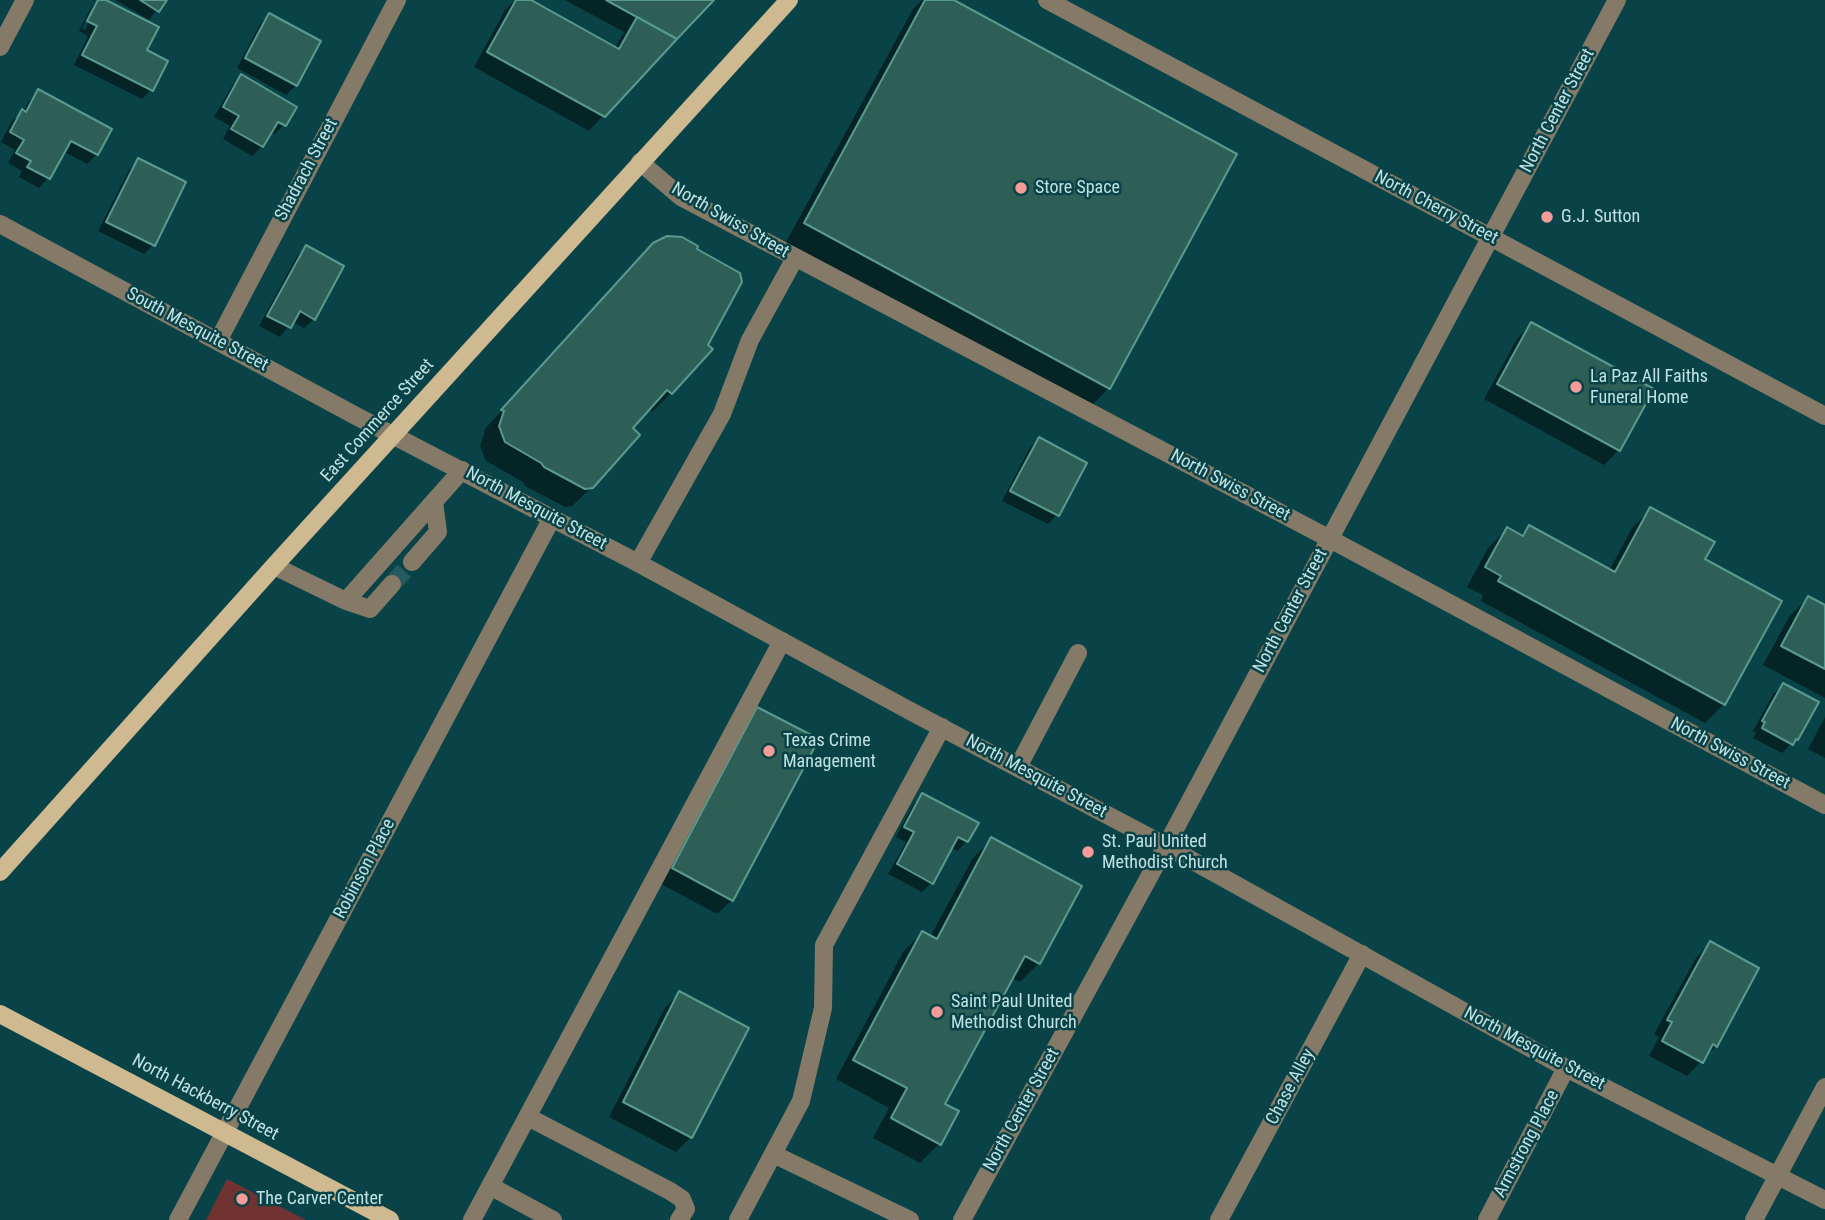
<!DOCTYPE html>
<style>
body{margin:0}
canvas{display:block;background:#094347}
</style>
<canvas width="1825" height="1220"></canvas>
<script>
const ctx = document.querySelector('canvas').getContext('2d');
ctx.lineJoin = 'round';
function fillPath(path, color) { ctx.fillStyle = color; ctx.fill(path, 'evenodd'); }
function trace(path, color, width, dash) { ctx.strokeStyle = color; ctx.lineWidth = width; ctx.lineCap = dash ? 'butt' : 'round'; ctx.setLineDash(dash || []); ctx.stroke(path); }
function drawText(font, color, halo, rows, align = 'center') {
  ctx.font = font + ' "Roboto Condensed",sans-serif'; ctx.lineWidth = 5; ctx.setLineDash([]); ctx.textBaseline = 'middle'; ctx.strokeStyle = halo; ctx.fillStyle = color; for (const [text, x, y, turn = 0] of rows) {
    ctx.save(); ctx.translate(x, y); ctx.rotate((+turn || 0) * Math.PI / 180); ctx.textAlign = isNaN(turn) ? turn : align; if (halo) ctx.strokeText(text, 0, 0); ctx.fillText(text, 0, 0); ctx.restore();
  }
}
const green = new Path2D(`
 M227,1179L306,1220H206Z`);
const shadow = new Path2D(`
 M99,0H102L151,90L142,99L74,65L88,36L79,31L90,9ZM92,8H96L85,30L82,28Z
 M116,0H165L149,20Z
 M515,0H528L615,48L624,32L565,0H711L589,131L474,67L505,10Z
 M922,0H950L1109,388L1090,407L786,242L913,9Z
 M269,15L296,85L286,95L237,68L260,24Z
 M241,76L284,124L275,134L270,132L262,146L252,156L223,139L230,126L214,117L232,86Z
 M39,91L97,154L87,164L63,151L48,178L39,188L19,177L22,171L8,163L15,150L1,142L12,121L23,112L29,101Z
 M138,160L153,245L144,254L98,231L129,170Z
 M306,247L314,319L304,328L292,322L280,337L259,326L297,256Z
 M634,265L671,393L652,412L648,408L630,428L592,487L572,506L565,507L525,486L523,482L486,461L480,446L485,431L484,430Z
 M1531,324L1619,450L1604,465L1484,399L1517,339Z
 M1039,439L1057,515L1048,524L1002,501L1029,449Z
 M1651,509L1703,560L1724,704L1705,723L1481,601L1483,595L1467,587L1488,548L1507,529L1520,536L1529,527L1609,571L1632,528Z
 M1808,598L1825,607V698L1763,665L1789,617Z
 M1783,685L1816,703L1796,739L1782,753L1753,738L1756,732L1753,731L1773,694Z
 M757,709L732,900L717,914L659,883L743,724Z
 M1825,717V758L1808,749Z
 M923,795L967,841L957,851L950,847L931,883L922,892L888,874L906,842L896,837L913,805Z
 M992,839L1039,963L1020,982L1011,977L943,1105L956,1112L939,1144L920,1163L873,1138L889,1108L836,1079L903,952L922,933L930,937L973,858Z
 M1710,943L1716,1046L1687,1076L1649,1056L1659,1037L1654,1034L1696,958Z
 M679,993L691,1137L676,1152L609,1117L665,1008Z`);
const building = new Path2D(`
 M98,0H106L159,27L147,50L168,61L153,91L82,55L97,26L87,21Z
 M140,0H167L159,12Z
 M516,0H531L619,49L637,17L677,39L605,117L487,52Z
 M606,0H714L677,39Z
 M925,0H954L1237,154L1110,389L804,223Z
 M269,13L321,41L297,86L245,58Z
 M241,74L297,107L286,126L278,122L263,147L231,129L239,116L223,107Z
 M38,89L112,129L98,155L71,141L50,179L27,167L31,161L16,153L24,140L10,132L22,109L26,112Z
 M138,158L186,182L155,246L106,222Z
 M667,236L682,237L698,246L697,249L740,273L742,282L708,345L713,349L672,394L667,390L633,428L640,435L593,488L585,489L544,467L541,463L505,442L499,426L504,411L501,410L653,243Z
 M306,245L344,266L315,320L300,311L291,328L267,316Z
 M1531,322L1654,389L1620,451L1497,384Z
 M1039,437L1087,463L1059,516L1010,491Z
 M1650,507L1715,542L1705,559L1782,601L1725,705L1498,581L1501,576L1485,567L1507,527L1523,536L1529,525L1615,572Z
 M1808,596L1825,605V669L1781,646Z
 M1783,683L1819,702L1798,740L1796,739L1793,745L1762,728L1765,722L1762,721Z
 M757,707L819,739L733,901L672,868Z
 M922,793L979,823L968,842L958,837L933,884L897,864L914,832L904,827Z
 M991,837L1082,886L1040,964L1025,956L945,1104L959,1111L941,1145L891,1118L907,1088L853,1060L922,931L937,939Z
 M1710,941L1759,968L1717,1047L1713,1044L1703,1063L1662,1041L1672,1022L1667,1020Z
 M679,991L749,1028L692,1138L623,1102Z`);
const minorTunnel = new Path2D(`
 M392,584L412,562`);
const minor = new Path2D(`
 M1047,0L1825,416
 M0,47L25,0
 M640,162L681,197L1330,539L1825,805
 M0,224L356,416L638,563L912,712L1166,846L1566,1068L1825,1200
 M218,341L397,0
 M412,562L438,532L434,502
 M638,563L722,414L750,340L795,258
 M274,566L346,601L462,470
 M346,601L370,609L392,584
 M1018,767L1078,653
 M528,1117L670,1191L682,1199L686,1209L679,1220
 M773,1154L910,1220
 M490,1186L553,1220
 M178,1220L552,518
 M472,1220L782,641
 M738,1220L801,1101L823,1008L824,945L942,727
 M962,1220L1166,846L1617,0
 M1219,1220L1362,954
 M1487,1220L1566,1068
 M1754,1220L1825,1087`);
const major = new Path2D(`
 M0,872L274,566L789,0
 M0,1014L390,1220`);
const markers = [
 [1021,188,7,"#f59b98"],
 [1547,217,7,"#f59b98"],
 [1576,387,7,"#f59b98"],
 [769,751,7,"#f59b98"],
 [1088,852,7,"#f59b98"],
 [937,1012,7,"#f59b98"],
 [242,1199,7,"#f59b98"]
];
const streetNames = [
 ["North Center Street",1558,111,-62],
 ["Shadrach Street",307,170,-62],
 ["North Cherry Street",1436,208,28],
 ["North Swiss Street",730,221,30],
 ["South Mesquite Street",197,330,28],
 ["East Commerce Street",378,421,-48],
 ["North Swiss Street",1230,486,28],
 ["North Mesquite Street",536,509,28],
 ["North Center Street",1291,611,-62],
 ["North Swiss Street",1730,754,28],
 ["North Mesquite Street",1036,777,28],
 ["Robinson Place",365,869,-62],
 ["North Mesquite Street",1534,1049,28],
 ["Chase Alley",1291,1087,-62],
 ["North Hackberry Street",205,1098,28],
 ["North Center Street",1022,1110,-61],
 ["Armstrong Place",1527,1144,-62]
];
const poiNames = [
 ["Store Space",1035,188],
 ["G.J. Sutton",1561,217],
 ["La Paz All Faiths",1590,377],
 ["Funeral Home",1590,398],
 ["Texas Crime",783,741],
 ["Management",783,762],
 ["St. Paul United",1102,842],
 ["Methodist Church",1102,863],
 ["Saint Paul United",951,1002],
 ["Methodist Church",951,1023],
 ["The Carver Center",256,1199]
];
fillPath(green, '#713332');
fillPath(shadow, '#0007');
fillPath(building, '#2d5f57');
trace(building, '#599a8f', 2);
trace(minorTunnel, '#255b5f', 18, [18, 9]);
trace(minor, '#857a67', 18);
trace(major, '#cfb991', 18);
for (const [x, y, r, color] of markers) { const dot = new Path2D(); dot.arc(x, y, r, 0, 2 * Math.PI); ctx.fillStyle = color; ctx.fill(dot); trace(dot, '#094347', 2.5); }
drawText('18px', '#c1e2e4', '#094347', streetNames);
drawText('18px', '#c1e2e4', '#094347', poiNames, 'left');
</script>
